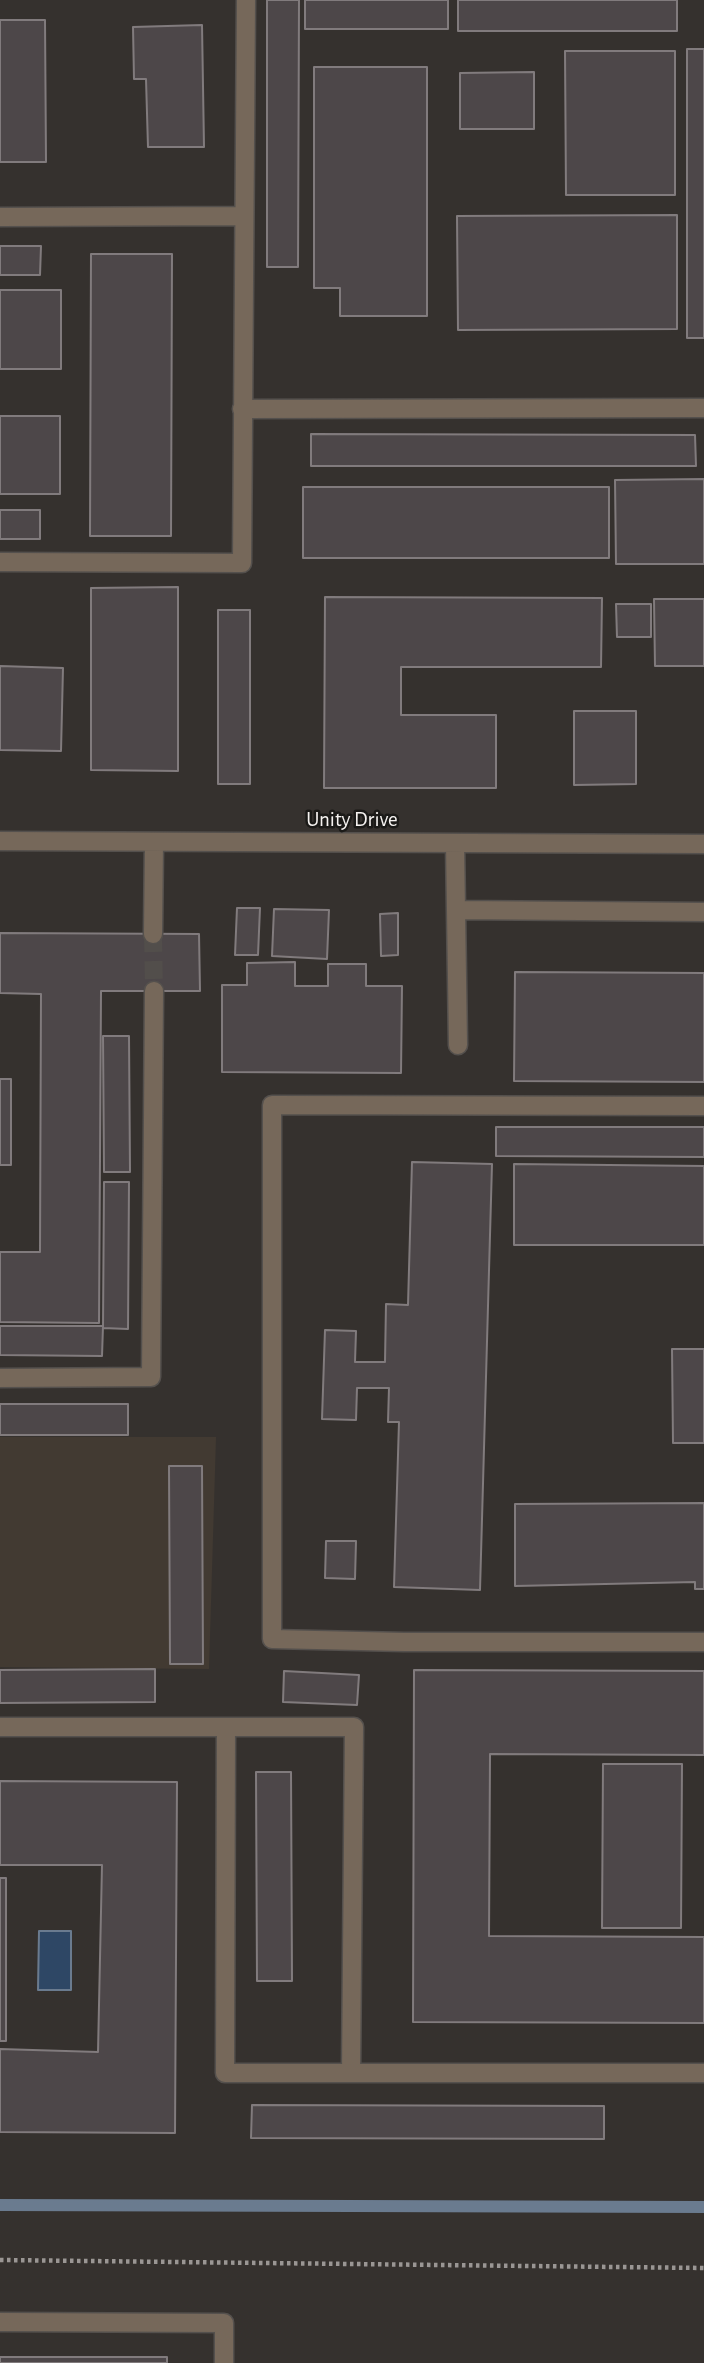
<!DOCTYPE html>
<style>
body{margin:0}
canvas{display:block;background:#35312e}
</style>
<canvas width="704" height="2363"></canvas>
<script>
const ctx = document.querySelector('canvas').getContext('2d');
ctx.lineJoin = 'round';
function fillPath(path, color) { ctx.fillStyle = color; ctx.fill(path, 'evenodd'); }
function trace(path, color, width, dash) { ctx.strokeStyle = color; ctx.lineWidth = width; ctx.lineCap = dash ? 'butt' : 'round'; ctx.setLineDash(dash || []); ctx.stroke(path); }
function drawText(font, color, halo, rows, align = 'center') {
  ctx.font = font + ' "Alegreya Sans",sans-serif'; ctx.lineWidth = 5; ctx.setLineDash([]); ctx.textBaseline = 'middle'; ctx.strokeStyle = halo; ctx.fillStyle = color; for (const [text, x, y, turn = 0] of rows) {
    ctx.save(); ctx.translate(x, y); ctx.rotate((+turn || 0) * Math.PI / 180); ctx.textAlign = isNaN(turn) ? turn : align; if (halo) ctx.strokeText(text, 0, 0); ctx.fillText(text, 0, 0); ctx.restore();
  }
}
const built = new Path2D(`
 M0,1437H216L209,1669L0,1667Z`);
const water = new Path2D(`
 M39,1931H71V1990H38Z`);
const stream = new Path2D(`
 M0,2205L704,2207`);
const building = new Path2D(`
 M267,0H299L298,267H267Z
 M305,0H448V29H305Z
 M458,0H677V31H458Z
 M0,20H45L46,162H0Z
 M202,25L204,147H148L146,79H134L133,27Z
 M687,49H704V338H687Z
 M565,51H675V195H566Z
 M314,67H427V316H340V288H314Z
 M534,72V129H460V73Z
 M677,215V329L458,330L457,216Z
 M0,246H41L40,275H0Z
 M91,254H172L171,536H90Z
 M0,290H61V369H0Z
 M0,416H60V494H0Z
 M311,434L695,435L696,466H311Z
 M704,479V564H616L615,480Z
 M303,487H609V558H303Z
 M0,510H40V539H0Z
 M178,587V771L91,770V588Z
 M325,597L602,598L601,667H401V715H496V788H324Z
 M654,599H704V666H655Z
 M616,604H651V637H617Z
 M218,610H250V784H218Z
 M0,666L63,668L61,751L0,750Z
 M574,711H636V784L574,785Z
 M237,908H260L258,955H235Z
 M274,909L329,910L327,959L272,956Z
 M398,913V955L381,956L380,914Z
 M0,933L199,934L200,991H101L99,1323L0,1322V1252H40L41,994L0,993Z
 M295,962V986H328V964H366V986H402L401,1073L222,1072V985H247V963Z
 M515,972L704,973V1082L514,1081Z
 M103,1036H129L130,1172H104Z
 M0,1079H11V1165H0Z
 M496,1127H704V1157L496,1156Z
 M412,1162L492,1164L480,1590L394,1587L399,1422H388L389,1388H357L356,1420L322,1419L325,1330L356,1331L355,1362H385L386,1304L408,1305Z
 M514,1164L704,1166V1245H514Z
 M104,1182H129L128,1329L103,1328Z
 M0,1326H103L102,1356L0,1355Z
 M672,1349H704V1443H673Z
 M0,1404H128V1435H0Z
 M169,1466H202L203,1664H170Z
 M704,1503V1589H695V1582L515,1586V1504Z
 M326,1541H356L355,1579L325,1578Z
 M155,1669V1702L0,1703V1670Z
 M414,1670L704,1671V1755L490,1754L489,1936L704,1937V2023L413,2022Z
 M284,1671L359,1675L357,1705L283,1702Z
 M603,1764H682L681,1928H602Z
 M256,1772H291L292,1981H257Z
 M0,1781L177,1782L175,2133L0,2132V2049L98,2052L102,1865H0Z
 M0,1878H6V2041H0Z
 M252,2105L604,2106V2139L251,2138Z
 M0,2357H167V2363H0Z`);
const minorTunnel = new Path2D(`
 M153,934L154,991`);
const path = new Path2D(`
 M0,2260L704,2268`);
const minor = new Path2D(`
 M0,217L243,216
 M242,409L704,408
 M0,562L242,563L246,0
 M0,841L704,844
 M455,843L458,1045
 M457,910L704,912
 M153,934L154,842
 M704,1106L272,1105V1639L404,1642H704
 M0,1378L151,1377L154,991
 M0,1727H354L351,2072
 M226,1727L225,2073H704
 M0,2322L224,2323V2363`);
const streetNames = [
 ["Unity Drive",352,820]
];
fillPath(built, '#423a32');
fillPath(water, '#2e4765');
trace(water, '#6a7b8f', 2);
trace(stream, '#6a7b8f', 12);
fillPath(building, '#4d4749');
trace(building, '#817b7d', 2);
trace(minorTunnel, '#524e4b', 18, [18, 9]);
trace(minor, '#54504d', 21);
trace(path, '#9a9694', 4.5, [3.5, 3.5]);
trace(minor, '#76685a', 18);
drawText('21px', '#f6f3f1', '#1b1a18', streetNames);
</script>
